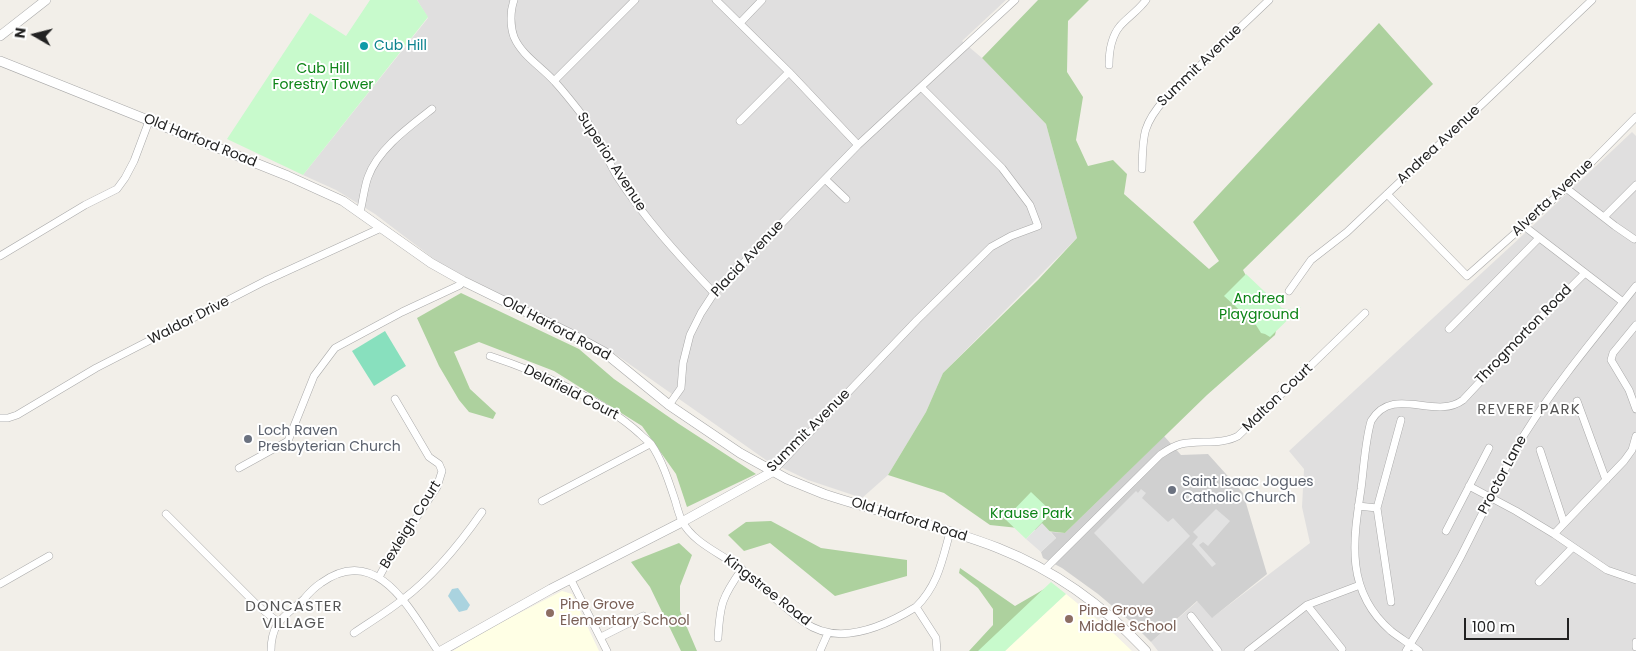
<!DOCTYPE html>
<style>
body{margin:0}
#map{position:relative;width:1636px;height:651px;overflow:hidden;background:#f2efe9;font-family:Poppins,sans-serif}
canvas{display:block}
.north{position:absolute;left:10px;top:10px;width:50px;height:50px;-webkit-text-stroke:4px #fff;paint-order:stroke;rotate:278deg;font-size:14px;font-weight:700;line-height:20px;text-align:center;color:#222}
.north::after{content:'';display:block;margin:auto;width:18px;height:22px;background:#222;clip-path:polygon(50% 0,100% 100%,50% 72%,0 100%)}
.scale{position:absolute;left:1464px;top:618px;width:105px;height:22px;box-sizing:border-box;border:2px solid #222;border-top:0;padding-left:6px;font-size:15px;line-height:18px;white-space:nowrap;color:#222;-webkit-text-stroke:4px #fff;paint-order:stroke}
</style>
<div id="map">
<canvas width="1636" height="651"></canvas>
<div class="north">N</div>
<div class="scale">100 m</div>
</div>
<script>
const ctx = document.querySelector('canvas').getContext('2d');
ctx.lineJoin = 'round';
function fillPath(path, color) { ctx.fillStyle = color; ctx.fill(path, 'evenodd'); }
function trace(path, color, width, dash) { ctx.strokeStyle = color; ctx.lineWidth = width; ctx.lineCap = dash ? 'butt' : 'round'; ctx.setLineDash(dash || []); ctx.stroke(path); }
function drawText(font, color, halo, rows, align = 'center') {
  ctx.font = font + ' Poppins,sans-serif'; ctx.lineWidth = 4; ctx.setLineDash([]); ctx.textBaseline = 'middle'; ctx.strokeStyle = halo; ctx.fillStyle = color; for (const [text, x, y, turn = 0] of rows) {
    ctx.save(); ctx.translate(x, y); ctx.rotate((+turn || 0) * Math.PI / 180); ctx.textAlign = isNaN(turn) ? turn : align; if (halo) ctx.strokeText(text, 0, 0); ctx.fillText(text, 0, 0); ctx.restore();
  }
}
const residential = new Path2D(`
 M417,0H1006L962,41L982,58L1046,124L1077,238L943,373L926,412L888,475L862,498L808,480L766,460L615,354L524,306L442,265L375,214L336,190L303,175L428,18Z
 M1632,132L1636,136V651H1158L1151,642L1198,601L1213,617L1310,543L1302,507L1304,469L1289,451L1524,234Z`);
const education = new Path2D(`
 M562,591L572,594L599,651H453L481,633Z
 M1066,594L1109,629L1132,651H1005Z`);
const religious = new Path2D(`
 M1164,436L1181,455L1208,454L1243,493L1267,574L1212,618L1197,601L1151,642L1130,621L1098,594L1062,568L1043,558L1041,552L1056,538L1051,532L1065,533Z`);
const forest = new Path2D(`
 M1038,0H1089L1068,21L1067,72L1083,97L1076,140L1088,166L1113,160L1127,174L1124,194L1209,269L1219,261L1193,222L1379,23L1433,84L1243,270L1258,299L1278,322L1275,335L1207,395L1065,533L990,525L944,493L888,475L926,412L943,373L1038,280L1077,238L1046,124L982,58Z
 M461,293L579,349L614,379L679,424L756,474L687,507L676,474L642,426L554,371L479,342L454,352L470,389L496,413L493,419L469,412L459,400L439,366L417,318Z
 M771,521L821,548L907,560V576L835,596L770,543L744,551L728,535L746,522Z
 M679,543L692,555L680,586V611L697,651H681L650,587L631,562Z
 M960,568L1015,606L1046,588L981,651H969L993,625V609L978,588L959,573Z`);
const park = new Path2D(`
 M370,0H417L428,17L303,175L227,139L310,13L346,36Z
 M1246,274L1282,308L1291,310L1301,307L1270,337L1265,334L1261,333L1256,325L1224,296Z
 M1031,492L1052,512L1026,539L1005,519Z
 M1051,582L1066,594L1005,651H978Z`);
const pitch = new Path2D(`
 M385,331L406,366L374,386L352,351Z`);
const parking = new Path2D(`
 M1141,489L1146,493L1142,498L1168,522L1173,518L1190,536L1143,584L1094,533L1136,491L1138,493Z
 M1216,509L1230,521L1208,546L1203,542L1199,545L1216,564L1212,567L1192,544L1198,537L1193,532Z
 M1042,523L1056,538L1041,552L1026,539Z`);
const water = new Path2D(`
 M458,588L470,605L467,610L459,612L448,596L452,589Z`);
const minor = new Path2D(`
 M514,0C510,11 510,26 514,37C522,56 542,67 555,82C566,94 576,107 586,120C599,137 606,158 617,176C645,219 679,256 714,293
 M716,0L789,72L858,145
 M740,23L762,0
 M1109,65C1109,52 1111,37 1120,26C1128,17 1139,10 1146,0
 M554,81L635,0
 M740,121L789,72
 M1142,169C1143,136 1142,125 1165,99L1269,0
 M825,179L846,199
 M1566,188L1615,226L1634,239
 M1387,194L1467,276L1566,188L1636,117
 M360,212C363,201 364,188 368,177C378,149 409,127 432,109
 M1604,217L1636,185
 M1524,226L1623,302
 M0,256L85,205L117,189L125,178L134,161L149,121
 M1289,291L1311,260L1347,232L1592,0
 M1636,325L1613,353L1611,360L1629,390L1636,409
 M1449,329L1539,238
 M490,356C538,372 602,399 640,434C643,437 648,441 651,444C662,460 669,482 675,500C677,507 679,515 682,521C693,543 722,554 740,568C762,585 781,606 804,622C838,647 885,626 916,607
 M1577,401L1606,480
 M669,405L681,388L683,363L690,335L701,313L714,293L858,145L1015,0
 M0,418H8L17,415L96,368L265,281L381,228
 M1540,450L1564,523
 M239,468L288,441L314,376L335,348L402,312L460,285L463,281
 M772,472L917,320L991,247L1011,236L1038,226L1030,205L1002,168L921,87
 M1469,486L1516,511L1554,534L1607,570L1636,580
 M542,501L650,444
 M1358,506L1377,508
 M166,514L258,606L278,622
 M1446,531L1489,448
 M1554,534L1624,461L1632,450L1636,436
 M1044,570L1160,455C1166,451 1173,446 1181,444C1199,440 1222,445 1238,436L1365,313
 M379,577L391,555L437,487L442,471L439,464L429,457L395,399
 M571,580L607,651
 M1539,582L1573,547
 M0,584L49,556
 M1391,602L1377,508L1401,420
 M1307,605L1342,649
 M1191,616L1218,651
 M354,633C370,622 387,612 402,600C434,576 459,545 482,512
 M601,637L643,616
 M718,638C720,604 722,597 742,569
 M1636,642V647
 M271,651C271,622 284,617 304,599C309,593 315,587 321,583C378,542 411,612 438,651
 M820,651L828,633
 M937,651L936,638L916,607C938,585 942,561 950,532
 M1248,651L1307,605L1360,585
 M1406,651C1425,620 1444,588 1461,556C1482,515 1501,474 1524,435C1557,382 1597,335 1636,286
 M1419,651C1410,644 1400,638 1391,631C1345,591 1353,541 1361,489C1364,466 1365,442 1371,421C1393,384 1435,421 1463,400L1533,325L1585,273`);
const tertiary = new Path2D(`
 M0,36L46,0
 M0,61L288,176L343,201L431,263L463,281L569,333L604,352L669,405L740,453L787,479L824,494C881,513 942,526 998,548C1054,570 1105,607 1146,651
 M441,651L551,589L682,522L772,472`);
const markers = [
 [364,46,5,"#0f9aa8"],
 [248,439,5,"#6b7280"],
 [1172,490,5,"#6b7280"],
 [550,613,5,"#8d6e63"],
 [1069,619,5,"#8d6e63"]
];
const cultureNames = [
 ["Cub Hill",374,46]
];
const streetNames = [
 ["Summit Avenue",1200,66,-44],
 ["Old Harford Road",200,141,22],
 ["Andrea Avenue",1439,145,-43],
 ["Superior Avenue",611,162,57],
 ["Alverta Avenue",1553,198,-43],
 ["Placid Avenue",748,259,-47],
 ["Waldor Drive",189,321,-27],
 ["Old Harford Road",556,329,28],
 ["Throgmorton Road",1524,335,-46],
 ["Delafield Court",571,393,27],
 ["Malton Court",1278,398,-44],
 ["Summit Avenue",809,431,-45],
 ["Proctor Lane",1503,475,-62],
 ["Old Harford Road",909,520,17],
 ["Bexleigh Court",411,525,-58],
 ["Kingstree Road",767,591,38]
];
const parkNames = [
 ["Cub Hill",323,69],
 ["Forestry Tower",323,85],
 ["Andrea",1259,299],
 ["Playground",1259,315],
 ["Krause Park",1031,514]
];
const worshipNames = [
 ["Loch Raven",258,431],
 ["Presbyterian Church",258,447],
 ["Saint Isaac Jogues",1182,482],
 ["Catholic Church",1182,498]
];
const educationNames = [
 ["Pine Grove",560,605],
 ["Elementary School",560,621],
 ["Pine Grove",1079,611],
 ["Middle School",1079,627]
];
const neighbourhoodNames = [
 ["REVERE PARK",1529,410],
 ["DONCASTER",294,607],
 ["VILLAGE",294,624]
];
fillPath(residential, '#e0dfdf');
fillPath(education, '#ffffe5');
fillPath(religious, '#d0d0d0');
fillPath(forest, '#add19e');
fillPath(park, '#c8facc');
fillPath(pitch, '#88e0be');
fillPath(parking, '#e2e2e2');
fillPath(water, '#aad3df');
trace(minor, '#a9a9a9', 8);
trace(tertiary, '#a9a9a9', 10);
trace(minor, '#fff', 7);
trace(tertiary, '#fff', 9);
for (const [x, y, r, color] of markers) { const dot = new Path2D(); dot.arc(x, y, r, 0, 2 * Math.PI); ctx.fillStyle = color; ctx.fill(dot); trace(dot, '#fff', 2); }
drawText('14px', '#0d838f', '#fff', cultureNames, 'left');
drawText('14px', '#222', '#fff', streetNames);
drawText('14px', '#0c8416', '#fff', parkNames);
drawText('14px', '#5b616d', '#fff', worshipNames, 'left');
drawText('14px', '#785e54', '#fff', educationNames, 'left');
ctx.letterSpacing = '1px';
drawText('15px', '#555', '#fff', neighbourhoodNames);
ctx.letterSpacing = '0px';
</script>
